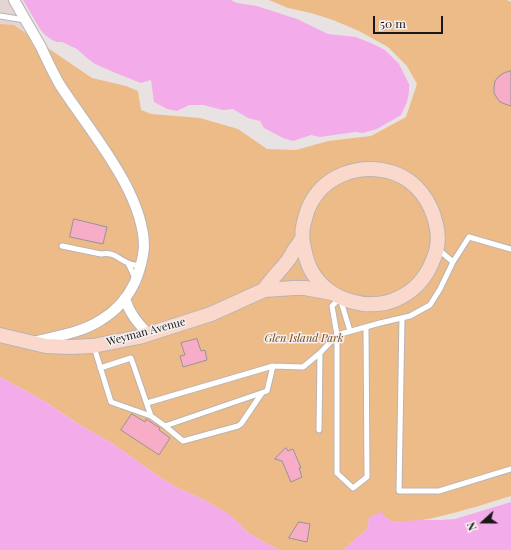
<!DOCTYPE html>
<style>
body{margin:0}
#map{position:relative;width:511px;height:550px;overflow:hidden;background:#e8e2e2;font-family:"Playfair Display",serif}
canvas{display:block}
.north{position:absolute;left:463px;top:502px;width:40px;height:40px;-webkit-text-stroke:3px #f5efef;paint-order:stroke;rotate:249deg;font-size:11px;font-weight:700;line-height:16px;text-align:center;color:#191717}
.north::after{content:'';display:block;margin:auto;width:14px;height:18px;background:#191717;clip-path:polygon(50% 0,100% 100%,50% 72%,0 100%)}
.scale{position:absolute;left:373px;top:16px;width:70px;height:18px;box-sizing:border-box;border:2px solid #191717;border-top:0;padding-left:5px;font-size:12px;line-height:14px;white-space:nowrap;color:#191717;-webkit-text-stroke:3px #f5efef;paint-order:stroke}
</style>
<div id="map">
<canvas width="511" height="550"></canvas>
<div class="north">N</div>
<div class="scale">50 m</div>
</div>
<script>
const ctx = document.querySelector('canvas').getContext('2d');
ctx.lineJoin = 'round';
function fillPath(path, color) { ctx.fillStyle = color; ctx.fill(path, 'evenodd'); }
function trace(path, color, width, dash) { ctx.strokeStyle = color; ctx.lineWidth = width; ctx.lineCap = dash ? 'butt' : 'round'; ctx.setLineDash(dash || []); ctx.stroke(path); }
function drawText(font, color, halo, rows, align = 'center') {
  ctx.font = font + ' "Playfair Display",serif'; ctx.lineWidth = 3; ctx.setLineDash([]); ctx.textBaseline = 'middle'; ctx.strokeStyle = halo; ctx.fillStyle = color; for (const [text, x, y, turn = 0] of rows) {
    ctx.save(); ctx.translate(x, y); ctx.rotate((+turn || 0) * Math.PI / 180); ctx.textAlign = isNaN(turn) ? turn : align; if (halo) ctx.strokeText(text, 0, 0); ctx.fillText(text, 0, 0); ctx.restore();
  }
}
const built = new Path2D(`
 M0,0H22L47,48L14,25L0,24Z`);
const green = new Path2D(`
 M269,0H507L511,2V496C490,502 401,533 386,518L369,517L368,526L366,530L343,550H280L267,544L247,532L241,525L228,514L204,500L172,485L157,475L113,444L80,425L44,401L0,377V24L14,25L92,78L126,86L138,91L141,110L151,114L200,118L238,129L267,149L296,150L328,141L371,136L406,117L417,84L407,66L388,47L359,31L333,20L311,13L288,8Z`);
const water = new Path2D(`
 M23,0H231L237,3L257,6L297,19L328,34L356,37L373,44L385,50L399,64L409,84V92L407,102L401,115L377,129L363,133L355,132L320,137L311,135L293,141L283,138L264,128L260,121L248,118L233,109L223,110L203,105H189L177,111L167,109L154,102L151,80L141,83L118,74L95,64L87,58L77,49L62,42H56L49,38L44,34L40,29Z
 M0,377L44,401L80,425L113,444L157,475L172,485L204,500L229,514L241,525L247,532L267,544L280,550H0Z
 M511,502V550H343L366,530L368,526L369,517L381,512L388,520L397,522L419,520H441L455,519Z`);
const building = new Path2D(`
 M511,71V106L505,104L500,102L497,98L494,93V87L495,81L499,76L504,73Z
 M74,219L107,227L103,244L70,237Z
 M197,339L201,351L205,350L207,360L183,367L180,356L185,355L181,343Z
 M132,414L145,422L146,419L160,428L159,430L170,438L159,455L121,430Z
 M286,448L288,451L293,449L301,468H299L302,477L291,482L282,461L275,459Z
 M299,522L310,524L307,542L289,538Z`);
const lane = new Path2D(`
 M0,16L25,20
 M62,246L101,254C114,252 117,258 128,263C132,265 137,265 141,267
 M453,262L469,237L511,249
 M128,263L135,278
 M402,318L399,491H439L511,469
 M350,331L340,298L332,306L337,335V473L353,488L367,477L366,327
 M94,347L111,402L151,416L165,426L267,391L273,366L303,367L320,353L337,335L380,323L410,316L430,305L440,289L453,262L439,250
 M100,368L131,358L151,416
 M147,403L273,366
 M165,426L183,441L238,426L241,424L262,393
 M319,430L320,353`);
const street = new Path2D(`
 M14,0C23,16 32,31 41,47C47,60 53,73 60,85C89,130 144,192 144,247C143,259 140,270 135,282C128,297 116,311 101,320C81,333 56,336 33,342
 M125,298C129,313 138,323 148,334`);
const secondary = new Path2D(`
 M264,290C271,279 281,270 289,259C291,256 293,252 295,249C297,246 300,242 302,239C303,235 302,230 303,227C304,221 306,215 308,209C322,175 360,162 394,173C417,181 431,202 436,224C439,236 438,249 433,260C420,294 386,312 350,301C334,296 321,287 312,272C306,262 304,250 302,238
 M0,335L46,346L70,347L93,346L139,337L211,314L264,290L294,288H305L332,293`);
const streetNames = [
 ["Weyman Avenue",146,332,-15]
];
const parkNames = [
 ["Glen Island Park",304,339]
];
fillPath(built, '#e4d4d4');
fillPath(green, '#ecbb88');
fillPath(water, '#f4abea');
fillPath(building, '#f7acc8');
trace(building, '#989395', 1);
trace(lane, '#b9b4b3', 7);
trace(street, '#b9b4b3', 12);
trace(secondary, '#b9b4b3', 16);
trace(lane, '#fff', 5);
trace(street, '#fff', 10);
trace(secondary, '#fad9cc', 14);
drawText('11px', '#191717', '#f5efef', streetNames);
drawText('italic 11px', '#774c17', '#f5efef', parkNames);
</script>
